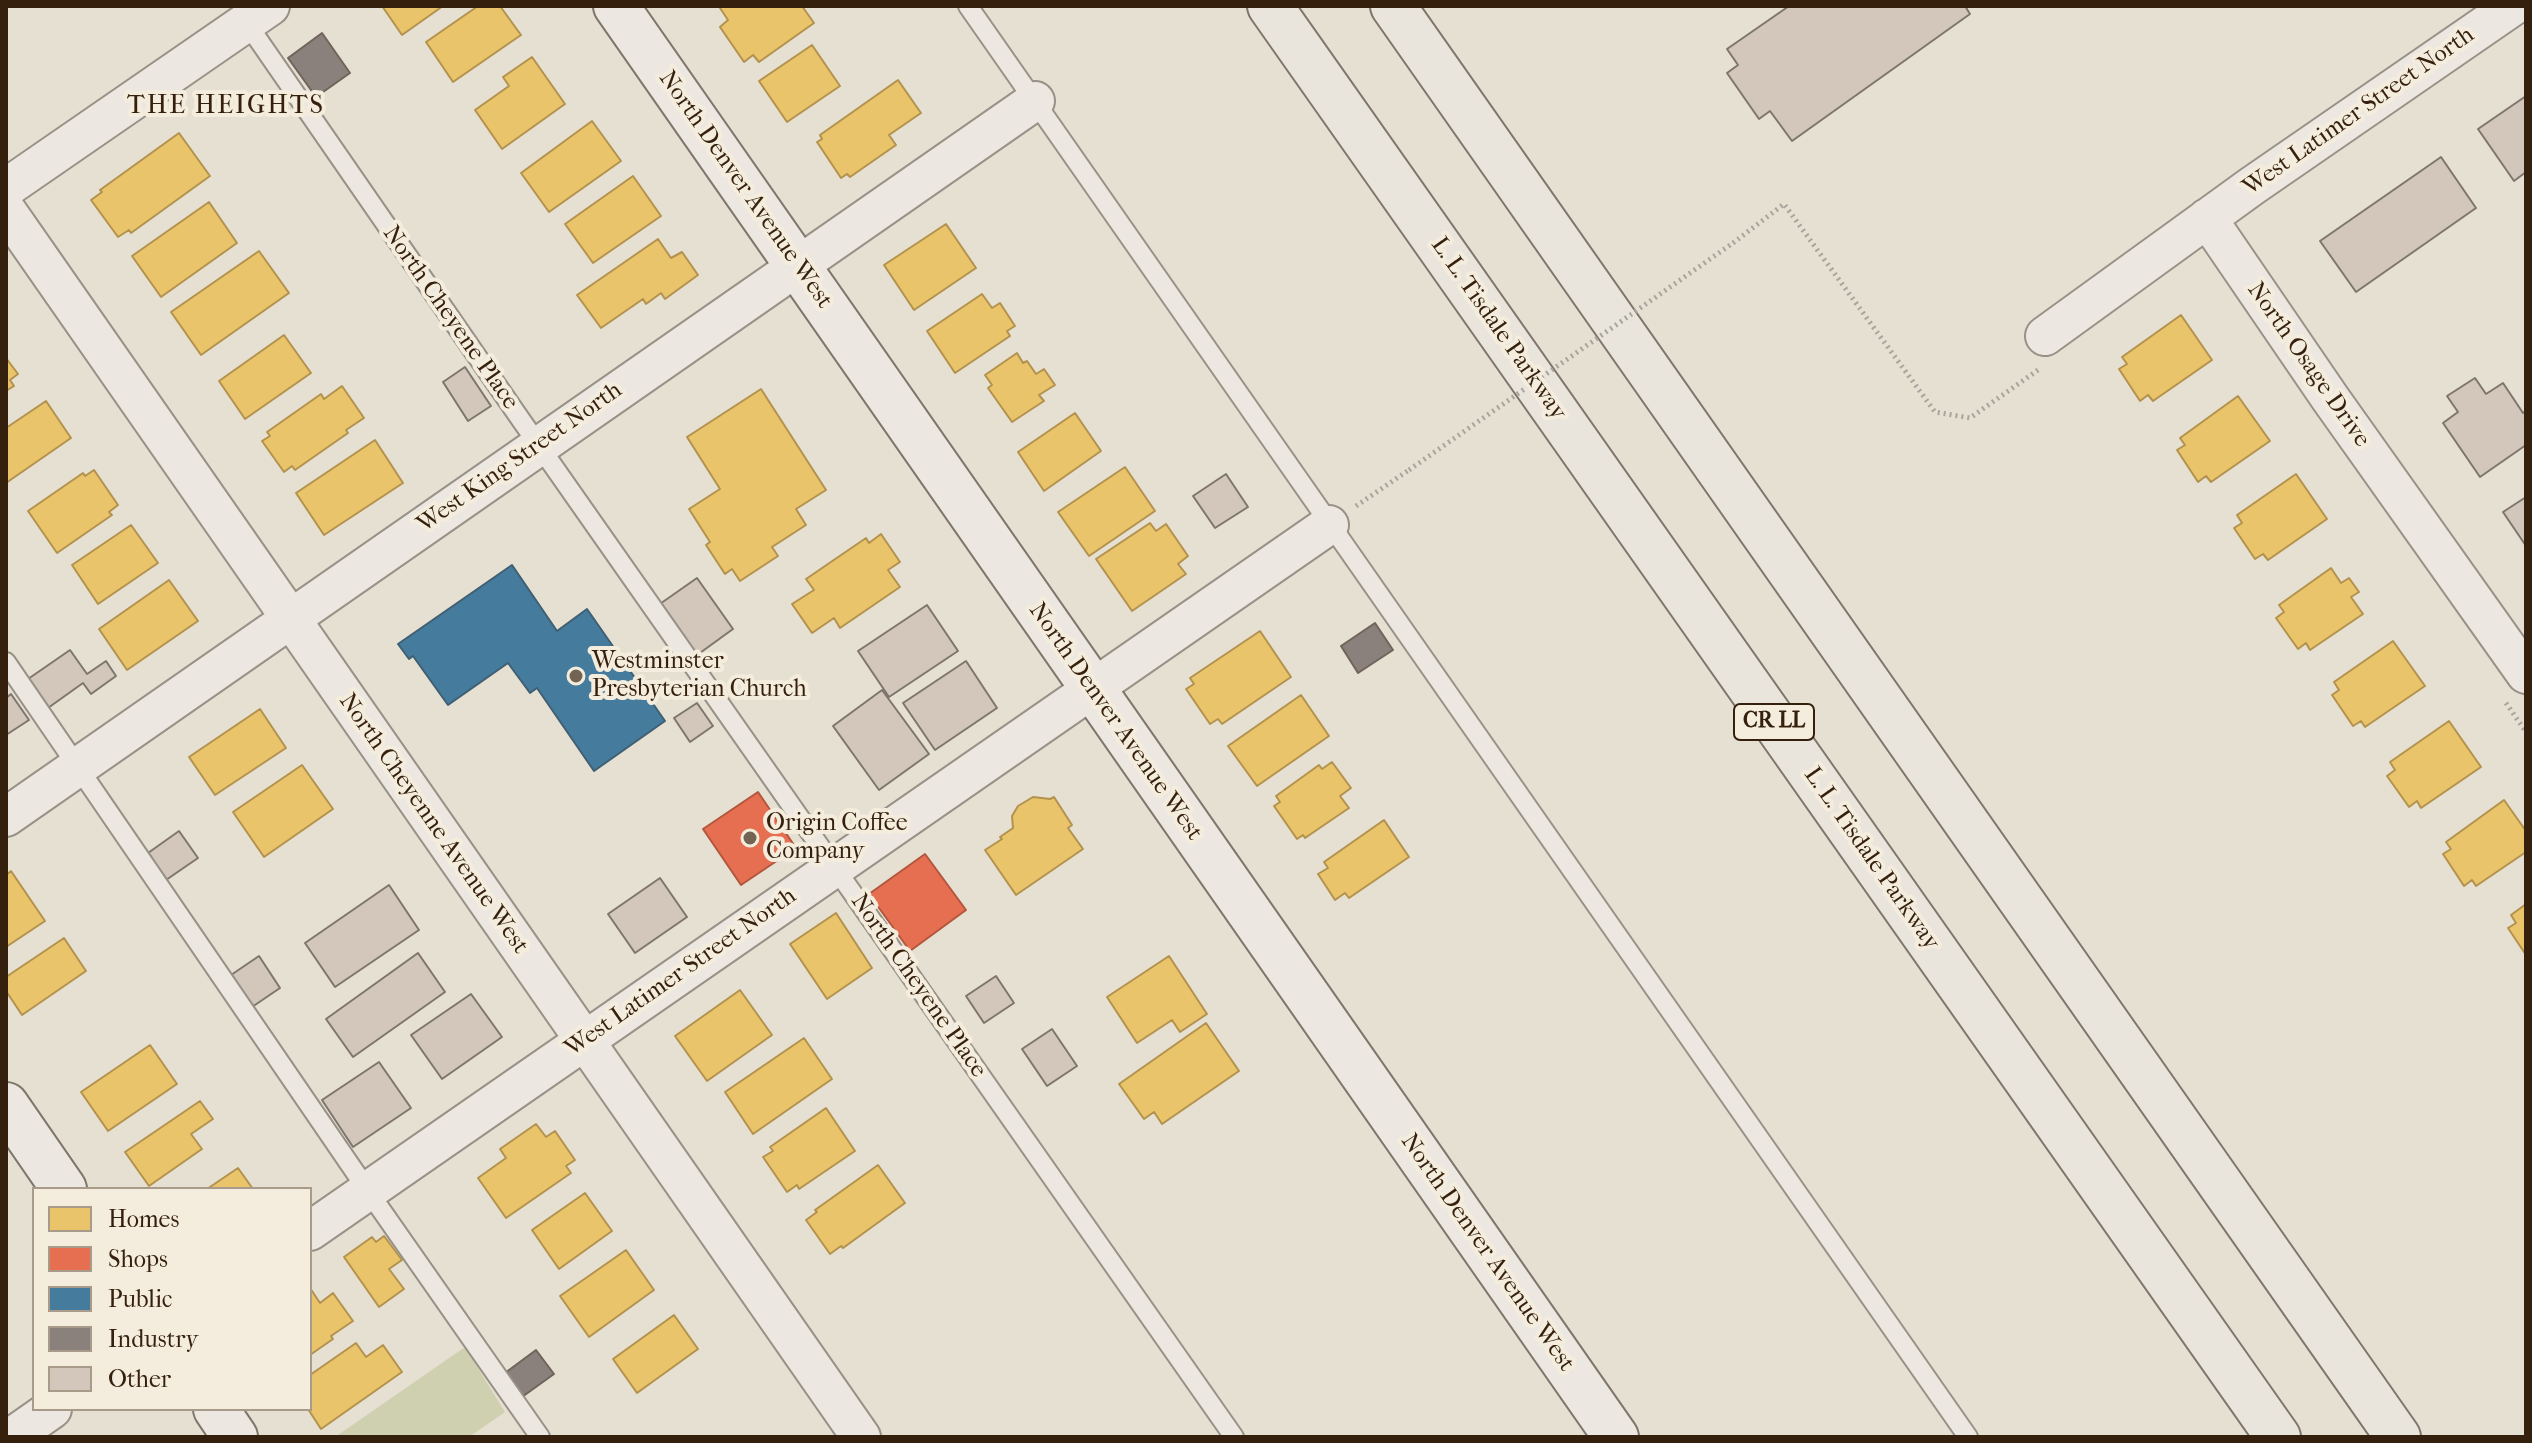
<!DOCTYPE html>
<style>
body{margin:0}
#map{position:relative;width:2532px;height:1443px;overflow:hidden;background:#e6e0d2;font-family:"IM FELL French Canon",serif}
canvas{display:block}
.frame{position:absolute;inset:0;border:8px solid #351f0d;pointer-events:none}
.legend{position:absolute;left:32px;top:1187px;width:280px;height:224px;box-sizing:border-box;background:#f4eddd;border:2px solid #a89b8a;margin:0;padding:10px 14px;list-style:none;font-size:24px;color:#351f0d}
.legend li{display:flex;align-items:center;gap:16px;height:40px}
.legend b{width:40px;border:2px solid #a89b8a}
</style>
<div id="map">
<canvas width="2532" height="1443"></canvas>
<div class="frame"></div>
<ul class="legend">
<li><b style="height:22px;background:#e9c46a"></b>Homes</li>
<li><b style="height:22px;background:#e76f51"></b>Shops</li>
<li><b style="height:22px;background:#457b9d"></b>Public</li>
<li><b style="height:22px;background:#8a817c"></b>Industry</li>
<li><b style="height:22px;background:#d3c7bb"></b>Other</li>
</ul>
</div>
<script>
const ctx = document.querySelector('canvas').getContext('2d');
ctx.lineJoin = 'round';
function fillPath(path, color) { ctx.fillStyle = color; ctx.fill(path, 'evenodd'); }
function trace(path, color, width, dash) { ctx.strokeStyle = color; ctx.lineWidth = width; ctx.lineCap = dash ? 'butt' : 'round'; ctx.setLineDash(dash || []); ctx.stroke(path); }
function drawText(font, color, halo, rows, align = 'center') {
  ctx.font = font + ' "IM FELL French Canon",serif'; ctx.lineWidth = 8; ctx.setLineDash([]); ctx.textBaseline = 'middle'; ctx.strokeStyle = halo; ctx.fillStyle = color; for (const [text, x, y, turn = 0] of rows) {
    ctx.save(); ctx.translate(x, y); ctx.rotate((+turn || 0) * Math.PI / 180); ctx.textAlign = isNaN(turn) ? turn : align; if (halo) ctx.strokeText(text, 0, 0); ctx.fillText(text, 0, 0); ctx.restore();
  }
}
const green = new Path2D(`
 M465,1347L505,1412L469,1437H335Z`);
const homes = new Path2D(`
 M382,6H443L402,35Z
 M478,6H500L521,35L453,82L426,42Z
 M723,6H802L814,23L759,62L753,55L744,62L720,27L728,20L720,8Z
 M812,45L840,86L787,122L759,81Z
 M532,57L565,104L502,149L475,110L509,86L503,77Z
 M898,80L921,113L889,135L896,145L850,177L847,174L841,178L817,142L822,139L820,135Z
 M592,121L621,161L549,212L521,173Z
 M179,133L210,176L131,233L129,230L118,237L91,200L102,192L100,190Z
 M633,176L661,216L593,263L565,224Z
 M209,202L237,243L161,297L132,256Z
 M946,224L976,268L914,310L884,265Z
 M658,239L671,258L682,252L698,275L665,299L661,293L646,304L643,299L601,328L577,295Z
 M259,251L289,293L201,355L171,312Z
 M982,294L992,308L1000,303L1015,326L1007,331L1010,336L955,373L927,331Z
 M2181,315L2212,360L2153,401L2148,395L2140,401L2119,369L2127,364L2122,357Z
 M284,335L311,373L245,419L219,381Z
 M1017,353L1023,363L1027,361L1036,374L1044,369L1055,385L1039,395L1044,401L1012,422L988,388L992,385L985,375Z
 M6,358L18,374L10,380L14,386L6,391Z
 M342,386L364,418L346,430L348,433L295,470L292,466L284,472L262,441L270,436L267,432L321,394L324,399Z
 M761,389L826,490L796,509L806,525L772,547L778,556L740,581L732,569L725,574L706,545L710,542L689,509L720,489L687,437Z
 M2238,396L2270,441L2211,482L2206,476L2198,482L2177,450L2185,445L2180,438Z
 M46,401L71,438L6,483V428Z
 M1075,413L1101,451L1044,491L1018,452Z
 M375,440L403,483L324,535L296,493Z
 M1125,467L1155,511L1089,556L1058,512Z
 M94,470L118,505L109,512L112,515L57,553L28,511L83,473L85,476Z
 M2296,474L2327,519L2268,560L2263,554L2255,559L2234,528L2242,523L2237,515Z
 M1150,523L1156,531L1166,524L1188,556L1178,564L1186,574L1132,611L1096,559Z
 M131,525L158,563L98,604L72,565Z
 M881,534L900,562L888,570L900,587L840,628L834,618L812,633L792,604L814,590L806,579L866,538L869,543Z
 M2331,568L2341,583L2349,578L2359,592L2351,597L2363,614L2310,650L2306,643L2298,649L2276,618L2284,612L2279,605Z
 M169,580L198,621L127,670L99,629Z
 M1260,631L1291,677L1222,724L1218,719L1210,724L1186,689L1194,684L1190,678Z
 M2393,641L2425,686L2365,727L2361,721L2353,726L2332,695L2339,690L2334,682Z
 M1301,695L1329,736L1257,786L1228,746Z
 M260,709L286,748L215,795L189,757Z
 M2449,721L2481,767L2421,808L2417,801L2409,807L2387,776L2395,770L2390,762Z
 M1332,762L1351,788L1340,796L1349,808L1305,838L1303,835L1297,839L1274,806L1280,802L1276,796L1319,765L1322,769Z
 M302,765L333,809L264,857L233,812Z
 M1033,797L1050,799L1054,797L1072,825L1068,828L1083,849L1016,895L985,850L1002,839L1000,837L1013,828L1012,816L1018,806Z
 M2504,800L2526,831V852L2476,886L2472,880L2464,886L2443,854L2451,849L2446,842Z
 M1384,820L1409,857L1349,898L1345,893L1335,900L1318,874L1328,868L1324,862Z
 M11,871L45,921L6,947V875Z
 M2526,904V955L2508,928L2516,923L2511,915Z
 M836,913L872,968L827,999L790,944Z
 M64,938L86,971L22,1015L6,991V977Z
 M1169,956L1207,1014L1180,1032L1172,1020L1137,1043L1107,997Z
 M740,990L772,1035L707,1081L675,1036Z
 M1206,1023L1239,1071L1162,1124L1154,1112L1144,1119L1119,1084Z
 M804,1038L832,1079L753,1134L725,1092Z
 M150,1045L177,1084L108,1131L81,1092Z
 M200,1101L213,1119L191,1134L202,1149L149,1186L125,1152Z
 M826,1108L855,1151L799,1189L797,1185L787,1192L763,1157L773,1151L770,1147Z
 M536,1124L546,1137L555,1131L575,1160L566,1166L571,1173L506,1218L478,1178L506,1158L500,1149Z
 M878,1165L905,1203L843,1248L841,1246L830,1254L806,1220L817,1212L815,1210Z
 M238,1168L253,1189H207Z
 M585,1193L612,1231L559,1269L532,1230Z
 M384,1236L402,1260L389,1269L404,1289L379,1307L344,1257L372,1237L376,1242Z
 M626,1250L654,1290L589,1337L560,1296Z
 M310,1288L320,1303L333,1293L353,1321L331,1336L333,1339L310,1355Z
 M674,1315L698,1349L637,1393L613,1359Z
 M356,1343L366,1357L383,1345L402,1372L321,1429L308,1409H310V1375Z`);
const shops = new Path2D(`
 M758,792L796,848L741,885L703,829Z
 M925,854L966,910L910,951L869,894Z`);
const public = new Path2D(`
 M512,565L557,631L587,609L665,721L594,771L537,688L530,693L508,663L448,705L413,656L409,659L398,644Z`);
const industry = new Path2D(`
 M322,33L350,73L316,97L288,58Z
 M1375,623L1393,650L1358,673L1341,646Z
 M536,1350L554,1374L522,1397L505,1373Z`);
const building = new Path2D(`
 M1789,6H1965L1970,14L1792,141L1770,111L1759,119L1727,73L1738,65L1727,49Z
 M2526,96V172L2514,181L2478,129Z
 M2441,157L2476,208L2356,292L2320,241Z
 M465,367L491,406L468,421L443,382Z
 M2475,378L2486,394L2503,383L2523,413L2526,411V445L2480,477L2443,423L2458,412L2447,396Z
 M1226,474L1248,507L1215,528L1193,496Z
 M2526,497V546L2503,512Z
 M697,578L733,629L693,658L657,606Z
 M927,605L958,651L889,697L858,651Z
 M70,650L87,674L106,661L116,676L91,694L83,683L48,708L28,679Z
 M966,661L997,708L935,750L903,703Z
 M882,690L929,754L879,790L833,726Z
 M11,694L29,720L6,735V698Z
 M697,703L713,726L690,742L674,718Z
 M179,831L198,858L166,880L148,853Z
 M660,878L687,917L635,953L608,914Z
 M389,885L419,930L335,987L305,943Z
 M418,953L445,992L353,1057L326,1019Z
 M259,956L280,988L252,1007L231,975Z
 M996,976L1014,1003L984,1023L966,996Z
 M471,994L502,1037L442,1079L411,1035Z
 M1052,1029L1077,1066L1047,1086L1022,1049Z
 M379,1062L411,1108L353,1147L322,1100Z`);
const path = new Path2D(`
 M1733,243L1784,204L1935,412L1970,418L2038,370
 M1356,506L1409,470
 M2506,703L2526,732`);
const lane = new Path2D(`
 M968,6L1968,1437
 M246,22L521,420L1234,1437
 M6,662L368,1191L540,1437`);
const street = new Path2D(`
 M6,188L270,6
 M6,210L861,1437
 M2207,218L2330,398L2526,674
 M2045,336L2252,186L2513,6
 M6,817L1035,101
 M310,1231L1329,525
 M12,1437L52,1409`);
const secondary = new Path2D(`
 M616,6L1616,1437
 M6,1105L64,1189
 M216,1409L235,1437`);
const highway = new Path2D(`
 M1270,6L2278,1437
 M1393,6L2398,1437`);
const pathBridge = new Path2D(`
 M1409,470L1733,243`);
const markers = [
 [576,676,8,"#736352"],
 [750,838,8,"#736352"]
];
const shields = [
 [1774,722,80]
];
const shieldNames = [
 ["CR LL",1774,722]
];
const streetNames = [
 ["West Latimer Street North",2359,112,-35],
 ["North Denver Avenue West",745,190,55],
 ["North Cheyene Place",450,318,55],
 ["L. L. Tisdale Parkway",1498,329,55],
 ["North Osage Drive",2308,365,55],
 ["West King Street North",520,458,-35],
 ["North Denver Avenue West",1115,722,55],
 ["North Cheyenne Avenue West",433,824,55],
 ["L. L. Tisdale Parkway",1871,859,55],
 ["West Latimer Street North",681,973,-35],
 ["North Cheyene Place",918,986,55],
 ["North Denver Avenue West",1487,1253,55]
];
const poiNames = [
 ["Westminster",592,662],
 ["Presbyterian Church",592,690],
 ["Origin Coffee",766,824],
 ["Company",766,852]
];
const neighbourhoodNames = [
 ["THE HEIGHTS",226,107]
];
fillPath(green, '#cfd0b0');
fillPath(homes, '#e9c46a');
trace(homes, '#b3924e', 2);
fillPath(shops, '#e76f51');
trace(shops, '#b2573d', 2);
fillPath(public, '#457b9d');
trace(public, '#405f72', 2);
fillPath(industry, '#8a817c');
trace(industry, '#70645b', 2);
fillPath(building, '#d3c7bb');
trace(building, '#7e766d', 2);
trace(lane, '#979187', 22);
trace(street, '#979187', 42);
trace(secondary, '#7e766d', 48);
trace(highway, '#7e766d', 48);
trace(path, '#a9a49d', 5, [2, 4]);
trace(lane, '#ece8e1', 18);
trace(street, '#ece8e1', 38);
trace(secondary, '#ece8e1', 44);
trace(highway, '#e9e4dc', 44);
trace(pathBridge, '#a9a49d', 5, [2, 4]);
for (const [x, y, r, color] of markers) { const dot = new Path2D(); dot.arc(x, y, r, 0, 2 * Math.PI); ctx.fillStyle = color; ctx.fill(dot); trace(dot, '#f4eddd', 3); }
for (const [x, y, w] of shields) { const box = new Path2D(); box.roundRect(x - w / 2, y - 18, w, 36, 6); ctx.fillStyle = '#f4eddd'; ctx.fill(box); trace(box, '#351f0d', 2); }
drawText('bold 22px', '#351f0d', null, shieldNames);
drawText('24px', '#351f0d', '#f4eddd', streetNames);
drawText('24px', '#351f0d', '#f4eddd', poiNames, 'left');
ctx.letterSpacing = '2px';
drawText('26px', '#351f0d', '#f4eddd', neighbourhoodNames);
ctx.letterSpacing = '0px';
</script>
